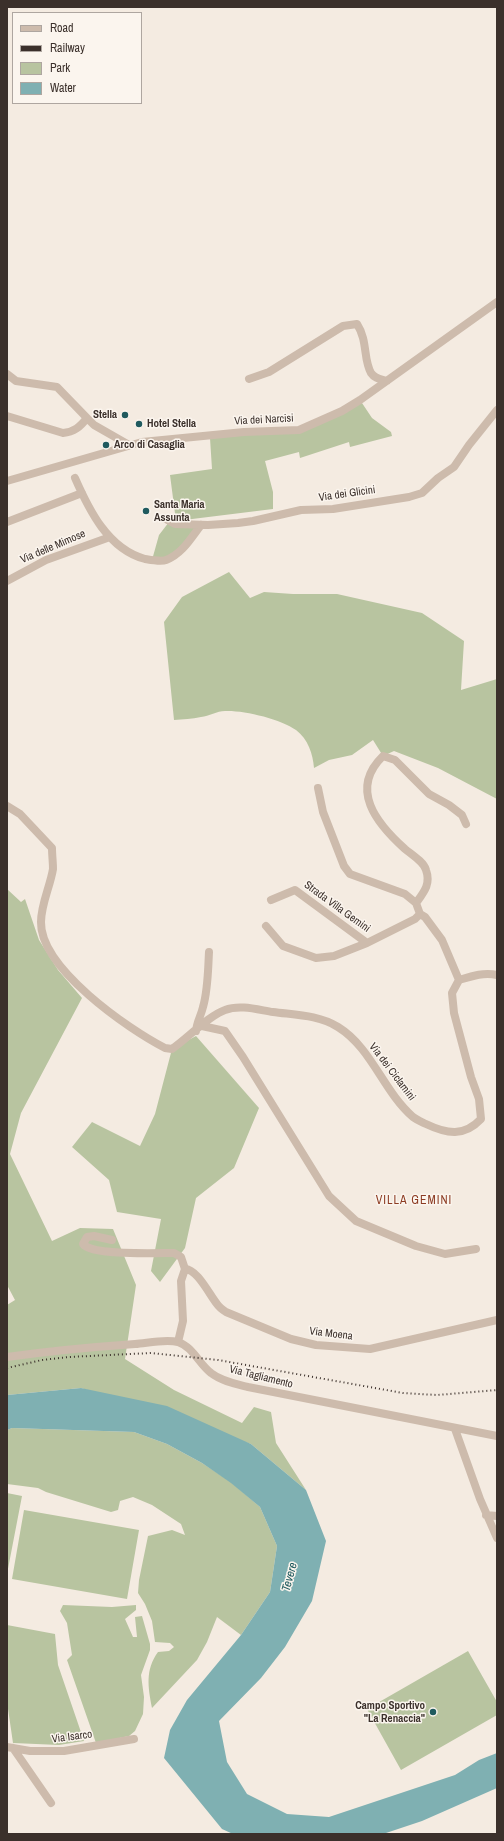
<!DOCTYPE html>
<style>
body{margin:0}
#map{position:relative;width:504px;height:1841px;overflow:hidden;background:#f4ebe1;font-family:"Archivo Narrow",sans-serif}
canvas{display:block}
.frame{position:absolute;inset:0;border:8px solid #3b302b;pointer-events:none}
.legend{position:absolute;left:12px;top:12px;width:130px;height:92px;box-sizing:border-box;background:#fbf5ee;border:1px solid #aea6a0;margin:0;padding:5px 7px;list-style:none;font-size:12px;color:#3b302b}
.legend li{display:flex;align-items:center;gap:8px;height:20px}
.legend b{width:20px;border:1px solid #aea6a0}
</style>
<div id="map">
<canvas width="504" height="1841"></canvas>
<div class="frame"></div>
<ul class="legend">
<li><b style="height:5px;background:#cdbbac"></b>Road</li>
<li><b style="height:5px;background:#3b302b"></b>Railway</li>
<li><b style="height:11px;background:#b8c4a0"></b>Park</li>
<li><b style="height:11px;background:#7fb0b2"></b>Water</li>
</ul>
</div>
<script>
const ctx = document.querySelector('canvas').getContext('2d');
ctx.lineJoin = 'round';
function fillPath(path, color) { ctx.fillStyle = color; ctx.fill(path, 'evenodd'); }
function trace(path, color, width, dash) { ctx.strokeStyle = color; ctx.lineWidth = width; ctx.lineCap = dash ? 'butt' : 'round'; ctx.setLineDash(dash || []); ctx.stroke(path); }
function drawText(font, color, halo, rows, align = 'center') {
  ctx.font = font + ' "Archivo Narrow",sans-serif'; ctx.lineWidth = 3; ctx.setLineDash([]); ctx.textBaseline = 'middle'; ctx.strokeStyle = halo; ctx.fillStyle = color; for (const [text, x, y, turn = 0] of rows) {
    ctx.save(); ctx.translate(x, y); ctx.rotate((+turn || 0) * Math.PI / 180); ctx.textAlign = isNaN(turn) ? turn : align; if (halo) ctx.strokeText(text, 0, 0); ctx.fillText(text, 0, 0); ctx.restore();
  }
}
const green = new Path2D(`
 M360,400L372,418L391,432L392,436L350,447L349,442L300,458L299,452L265,461L273,492V509L176,521L170,475L212,469L210,438L298,430Z
 M169,522L201,525L178,554L152,560L159,535Z
 M229,572L250,598L264,592L293,594H337L422,613L464,641L461,690L497,679V799L438,768L394,751L383,756L373,740L352,755L329,760L314,768C313,754 308,739 296,730C281,719 243,710 225,711C217,711 209,716 201,717C192,719 183,719 174,720L164,622L182,597Z
 M7,889L21,902L25,899L39,940L58,970L82,998L21,1113L10,1154L52,1241L80,1228L113,1229L136,1285L125,1359L174,1390L242,1423L254,1407L271,1412L276,1443L306,1490L251,1444L81,1388L7,1395V1305L15,1300L7,1285Z
 M196,1036L259,1108L234,1168L196,1198L185,1248L160,1282L151,1271L161,1219L117,1212L109,1180L72,1147L92,1122L140,1146L155,1114L172,1049Z
 M12,1428L134,1432L167,1444L202,1463L231,1482L260,1507L277,1546L270,1592L241,1635L217,1617L207,1642L197,1660L152,1708C148,1687 145,1670 158,1652L169,1651L174,1647L170,1643L155,1642L152,1621L145,1604L138,1593L139,1580L148,1536L172,1530L185,1535L181,1524L152,1505L133,1497L120,1501L118,1510L111,1512L46,1492L38,1488L7,1484V1430Z
 M7,1493L22,1496L7,1574Z
 M24,1510L139,1530L127,1599L12,1579Z
 M63,1605L112,1607L136,1605V1610L125,1619L133,1637H137L135,1617L142,1616L150,1644V1650L141,1675L144,1697L143,1714L135,1731L129,1736L96,1743L67,1660L72,1655L67,1623L60,1611Z
 M7,1625L55,1634L58,1665L84,1741L59,1745L13,1743L7,1702Z
 M468,1651L497,1702V1715L401,1770L367,1709Z`);
const water = new Path2D(`
 M81,1388L167,1406L251,1444L306,1490L326,1541L312,1601L285,1647L261,1678L219,1721L227,1762L247,1794L287,1814L329,1817L455,1775L479,1760L497,1753V1788L422,1821L383,1834H233L222,1829L164,1758L170,1730L187,1700L241,1635L270,1592L277,1546L260,1507L231,1483L202,1463L167,1444L134,1432L12,1428L7,1430V1395Z`);
const minor = new Path2D(`
 M7,374L16,381L57,387L87,418
 M249,379L269,372L343,326L357,324C368,341 363,359 371,373C375,379 381,379 387,381
 M7,416L63,433C74,432 80,427 87,418L94,425L129,445
 M75,478C89,510 108,549 145,559C151,560 161,562 166,560C182,554 191,538 201,525
 M7,481L142,442L244,432L299,430L342,411L360,400L497,302
 M164,518L175,524L208,525L238,523L253,521L301,510L333,509L409,497L422,493L438,478L454,467L469,445L497,410
 M7,522L82,493
 M7,581L46,560L110,537
 M318,788L323,812L344,866L350,874L405,894L416,903L420,914L425,917L442,940L459,980
 M7,806L20,814L52,848C52,855 53,862 53,869C50,887 41,904 41,922C40,968 128,1029 165,1048L172,1049C188,1038 208,1016 225,1010C240,1004 259,1010 273,1012C295,1015 319,1015 338,1027C372,1048 383,1091 413,1117C417,1120 422,1122 426,1124C447,1134 464,1137 481,1119L479,1099L471,1077L454,1013L452,993L459,980C472,976 484,972 497,975
 M271,900L295,890L367,943L415,919L420,914
 M416,903C424,892 431,884 426,870C424,862 411,854 405,849C376,823 349,789 383,756L395,760L429,794L449,805L462,815L466,824
 M266,926L283,946L316,958L334,956L367,943
 M202,1026L225,1031L243,1057L329,1196L356,1221L416,1246L445,1254L476,1249
 M196,1031C197,1021 201,1016 203,1007C208,990 208,970 209,952
 M112,1240L94,1236L87,1237L83,1244C92,1256 157,1253 174,1253L181,1257L185,1269
 M178,1342L183,1321L181,1281L185,1269C197,1269 209,1294 217,1304C219,1307 223,1310 226,1312L291,1339L316,1345L370,1349L497,1320
 M7,1357C50,1351 92,1347 135,1344C148,1343 165,1339 178,1342C193,1347 199,1364 211,1373C221,1381 236,1384 248,1387L497,1436
 M455,1429L480,1499L497,1538
 M486,1515L497,1516
 M7,1747L30,1751H64L134,1739
 M13,1748L51,1803`);
const rail = new Path2D(`
 M7,1368L42,1360L69,1357L151,1353L218,1360L403,1393L437,1395L497,1390`);
const markers = [
 [125,415,4,"#1f5a5e"],
 [139,424,4,"#1f5a5e"],
 [106,445,4,"#1f5a5e"],
 [146,511,4,"#1f5a5e"],
 [433,1712,4,"#1f5a5e"]
];
const poiNames = [
 ["Stella",117,415,"right"],
 ["Hotel Stella",147,424],
 ["Arco di Casaglia",114,445],
 ["Santa Maria",154,505],
 ["Assunta",154,518],
 ["Campo Sportivo",425,1706,"right"],
 ["\"La Renaccia\"",425,1719,"right"]
];
const streetNames = [
 ["Via dei Narcisi",264,420,-3],
 ["Via dei Glicini",347,494,-8],
 ["Via delle Mimose",53,547,-23],
 ["Strada Villa Gemini",337,907,36],
 ["Via dei Ciclamini",392,1072,53],
 ["Via Moena",331,1334,7],
 ["Via Tagliamento",261,1377,14],
 ["Via Isarco",72,1737,-7]
];
const neighbourhoodNames = [
 ["VILLA GEMINI",414,1201]
];
const waterNames = [
 ["Tevere",290,1577,-75]
];
fillPath(green, '#b8c4a0');
fillPath(water, '#7fb0b2');
trace(minor, '#cdbbac', 8);
trace(rail, '#3b302b', 2, [1, 3]);
for (const [x, y, r, color] of markers) { const dot = new Path2D(); dot.arc(x, y, r, 0, 2 * Math.PI); ctx.fillStyle = color; ctx.fill(dot); trace(dot, '#fbf5ee', 1.5); }
drawText('bold 11px', '#3b302b', '#fbf5ee', poiNames, 'left');
drawText('11px', '#3b302b', '#fbf5ee', streetNames);
ctx.letterSpacing = '1px';
drawText('12px', '#8c3b22', '#fbf5ee', neighbourhoodNames);
ctx.letterSpacing = '0px';
drawText('italic 12px', '#1f5a5e', '#fbf5ee', waterNames);
</script>
